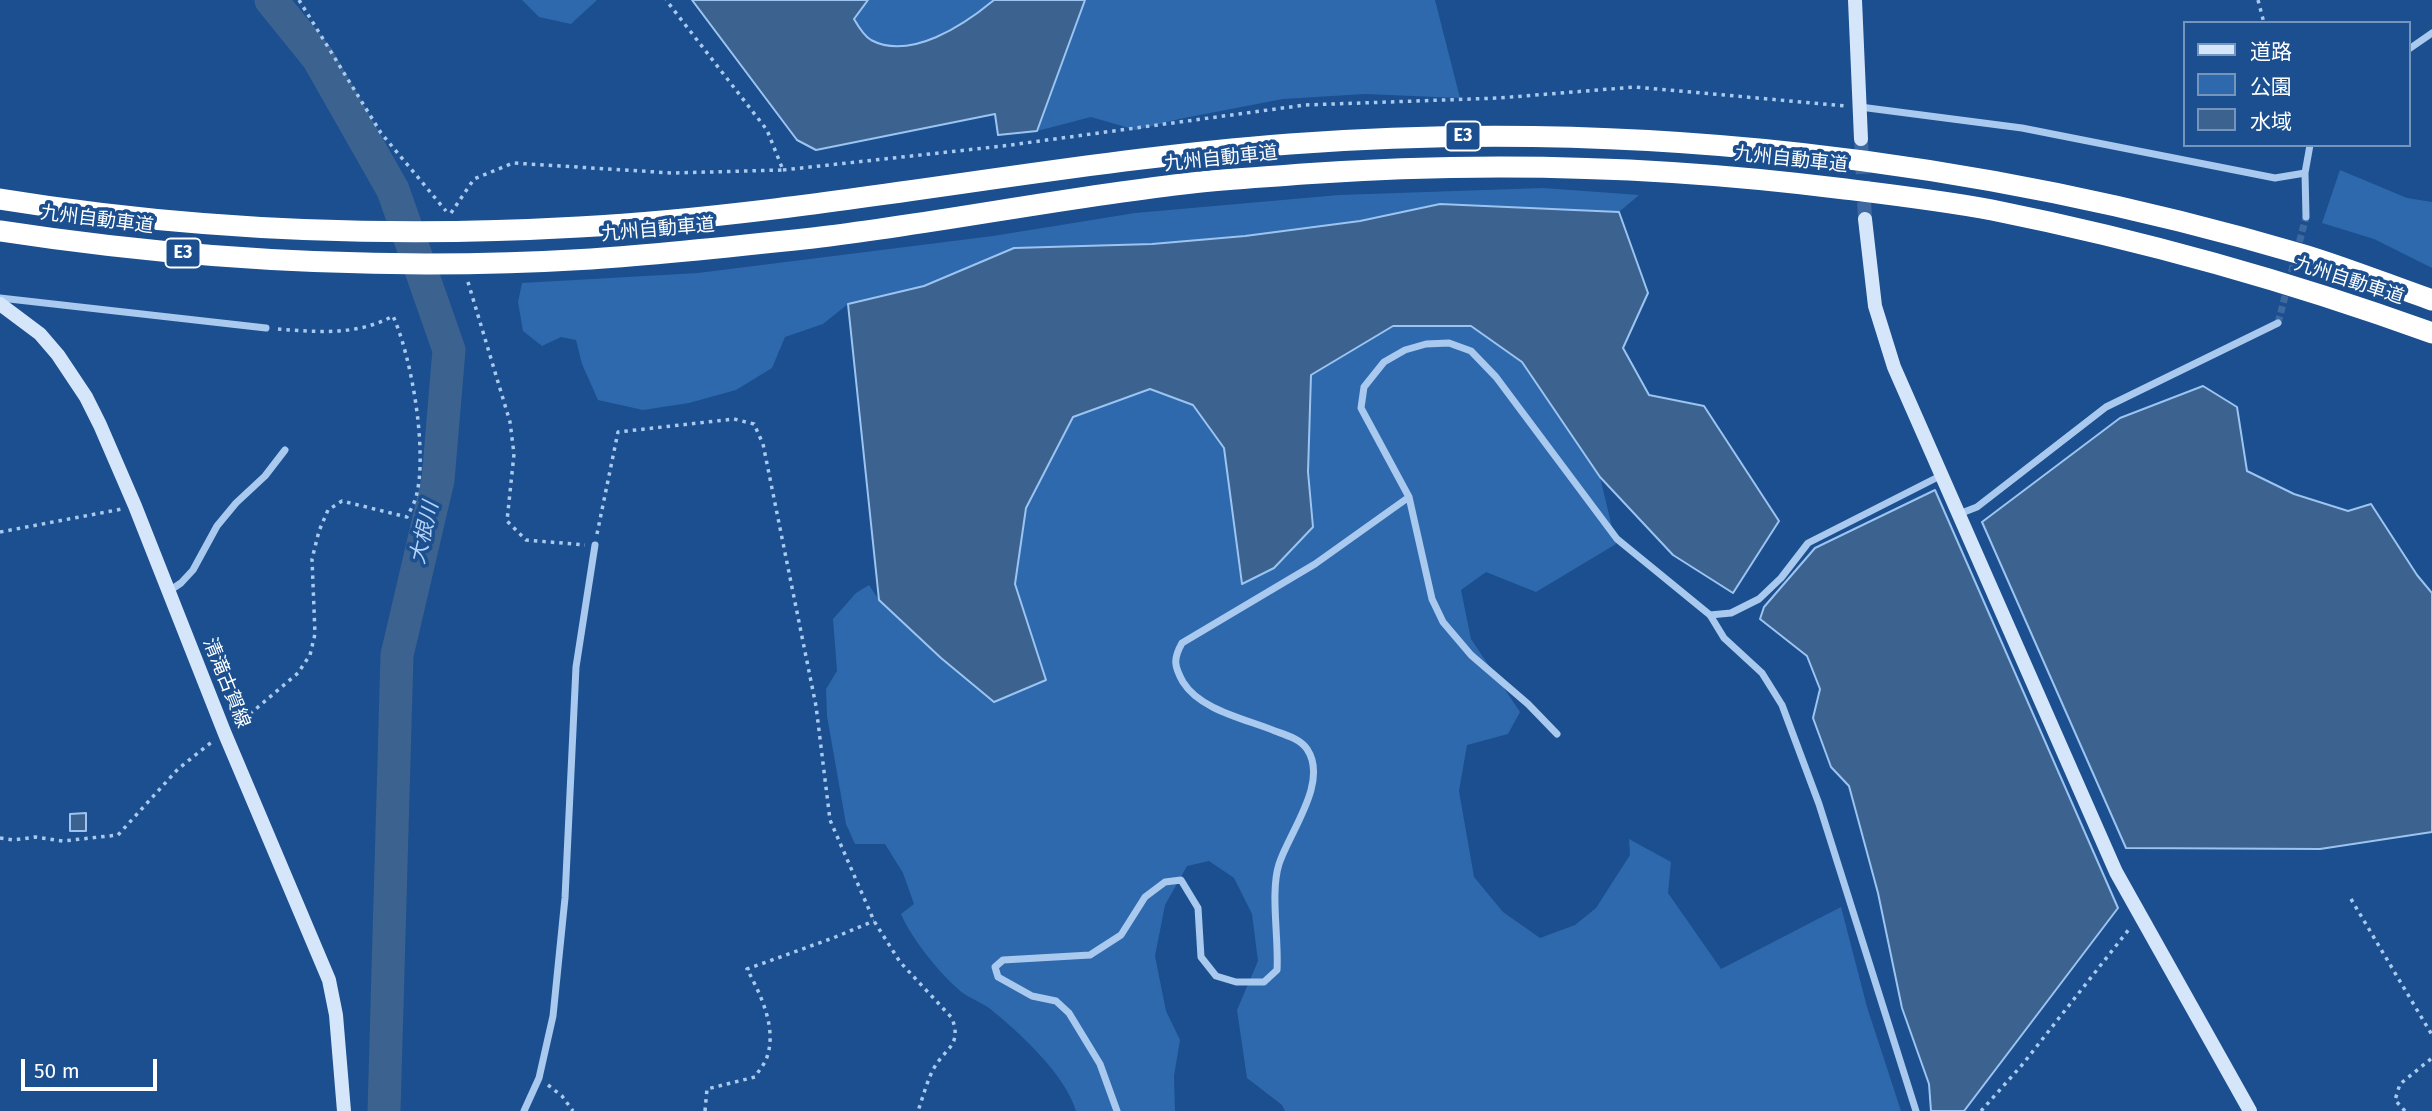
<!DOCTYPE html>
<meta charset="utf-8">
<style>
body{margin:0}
#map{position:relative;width:2432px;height:1111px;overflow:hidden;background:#1b4f8f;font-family:"Fira Sans","Noto Sans JP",sans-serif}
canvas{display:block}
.legend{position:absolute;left:2183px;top:21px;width:228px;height:126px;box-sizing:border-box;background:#1b4f8f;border:2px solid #7695bc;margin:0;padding:9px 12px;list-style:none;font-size:21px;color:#fff}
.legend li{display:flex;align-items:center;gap:14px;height:35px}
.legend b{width:35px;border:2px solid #7695bc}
.scale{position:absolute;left:21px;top:1059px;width:136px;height:32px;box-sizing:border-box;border:4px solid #fff;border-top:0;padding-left:9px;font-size:21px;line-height:24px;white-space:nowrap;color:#fff;-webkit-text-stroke:5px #1b4f8f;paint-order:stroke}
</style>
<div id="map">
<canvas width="2432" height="1111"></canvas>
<ul class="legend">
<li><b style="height:9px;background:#d6e6fa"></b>道路</li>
<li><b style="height:19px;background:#2e69ad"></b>公園</li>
<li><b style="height:19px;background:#3c6290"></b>水域</li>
</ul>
<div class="scale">50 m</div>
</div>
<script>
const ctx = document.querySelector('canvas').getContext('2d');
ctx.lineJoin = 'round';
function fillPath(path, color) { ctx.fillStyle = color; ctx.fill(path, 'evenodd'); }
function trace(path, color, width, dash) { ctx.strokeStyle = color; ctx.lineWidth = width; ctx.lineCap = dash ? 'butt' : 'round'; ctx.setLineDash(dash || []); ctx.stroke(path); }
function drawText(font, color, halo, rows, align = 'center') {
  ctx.font = font + ' "Fira Sans","Noto Sans JP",sans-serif'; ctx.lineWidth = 7; ctx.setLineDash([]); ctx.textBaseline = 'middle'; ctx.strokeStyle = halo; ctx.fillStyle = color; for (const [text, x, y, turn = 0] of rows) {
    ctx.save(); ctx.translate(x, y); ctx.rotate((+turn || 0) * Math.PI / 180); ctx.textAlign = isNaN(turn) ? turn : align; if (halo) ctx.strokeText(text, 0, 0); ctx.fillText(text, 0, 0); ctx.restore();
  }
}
const green = new Path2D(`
 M522,0H597L571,24L539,17Z
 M868,0H994C965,25 909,62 870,40C863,36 858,25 854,19Z
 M1085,0H1435L1460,98L1365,94L1283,99L1179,119L1136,130L1091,117L1037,131Z
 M2340,170L2407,198L2432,202V268L2374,239L2322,223Z
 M1543,188L1639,195L1619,212L1440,204L1360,221L1245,236L1152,244L967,268L924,286L848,304L823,324L785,337L772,368L736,390L689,403L643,410L598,400L582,364L576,340L561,337L542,346L523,331L518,302L522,283L698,273L993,236L1135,213L1339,195Z
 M1393,326H1471L1522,362L1600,477L1616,544L1536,592L1486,572L1461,590L1471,639L1520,712L1508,734L1467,745L1459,791L1474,877L1503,912L1540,938L1575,925L1596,908L1630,855L1629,839L1671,862L1668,893L1721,969L1841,907L1867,1007L1901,1111H1285L1282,1105L1247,1078L1237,1010L1258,961L1252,914L1234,878L1209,861L1187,866L1165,905L1155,956L1166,1011L1180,1040L1174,1076L1175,1111H1076C1065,1074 1019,1032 989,1008C979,1001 966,997 957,988C938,971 911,938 901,914L914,904L903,873L885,844H855L846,824L827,716L826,689L837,671L833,619L856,593L869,585L879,600L1045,680L1015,585L1026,508L1073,417L1150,389L1193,404L1224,448L1241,584L1313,527L1308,472L1311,375Z`);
const water = new Path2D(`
 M692,0H868L854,19C858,26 864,36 871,40C910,61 964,25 994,0H1085L1037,131L998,135L995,114L816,150L797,140Z
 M1440,204L1619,212L1648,293L1623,348L1649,395L1704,406L1779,521L1733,593L1673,555L1600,477L1522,362L1471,326H1393L1311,375L1308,472L1313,527L1274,568L1242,584L1224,448L1193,405L1150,389L1073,417L1026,508L1015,584L1046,680L994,702L941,658L879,600L848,304L924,286L1014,248L1152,244L1245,236L1360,221Z
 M2203,386L2237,407L2247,471L2294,494L2348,511L2371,504L2417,575L2432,593V832L2320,849L2126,848L1982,522L2120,418Z
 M1935,490L2118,908L1964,1111H1931L1929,1084L1902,1008L1878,893L1849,786L1831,767L1813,718L1820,689L1807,656L1760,619L1764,607L1815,548Z
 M86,813V831H70V814Z`);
const river = new Path2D(`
 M271,0L318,58L393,190L449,350L438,480L397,655L384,1111`);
const streetTunnel = new Path2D(`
 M2278,323L2306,217`);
const secondaryTunnel = new Path2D(`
 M1861,139L1865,219`);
const path = new Path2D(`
 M299,0L381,133L446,211
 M2258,0L2264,23
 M783,170L1003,146L1305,105L1499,98L1635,87L1846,106
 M451,213L474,179L513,163L672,173L783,170L767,130L666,0
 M468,282L510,422L514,454L507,521L526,540L585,545
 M0,532L122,509
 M597,534L618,432L734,419L754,424L763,444L816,706L830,820L874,921L900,962L952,1018C962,1046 946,1047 934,1068C927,1081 923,1097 918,1111
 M237,725L298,673L310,655L315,634L312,559L319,531L328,510L342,501L407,517C410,511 414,504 416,497C428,453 412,358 393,316C356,336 317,332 278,329
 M0,838L14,840L35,837L63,841L118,835L178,769L213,741
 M2351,899L2432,1035
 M548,1085L562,1096L573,1111
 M705,1111L707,1089L755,1077C759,1070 765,1064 767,1057C777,1028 761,995 747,969L833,938L874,921
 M1981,1111L2022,1065L2130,928
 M2405,1111L2395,1100L2400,1084L2432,1058`);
const street = new Path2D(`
 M2409,49L2432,33
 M1860,107L2022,128L2275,178L2305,173L2310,145
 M2305,173L2306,217
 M0,298L266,328
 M1959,514L1977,507L2106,407L2278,323
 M169,591L181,583L193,570L217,526L236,503L265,476L285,450
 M1710,615L1731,613L1759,599L1781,578L1808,543L1942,475
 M1557,734L1528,704L1471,655L1443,622L1432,599L1409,497L1361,408L1364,387L1384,362L1405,350L1426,344L1449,343L1471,351L1496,377L1617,539L1710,615L1724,638L1762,673L1782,705L1819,804L1916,1111
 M524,1111L539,1078L553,1016L565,898L576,667L595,545
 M1117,1111L1100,1064L1069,1013L1056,1001L1032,996L998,977L995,967L1003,960L1090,955L1121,935L1145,897L1165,882L1181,880L1198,908L1201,957L1216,976L1236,982H1264L1277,970C1279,939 1270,892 1279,864C1290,831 1329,782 1307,749C1300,739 1286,735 1275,731C1246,719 1200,710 1183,682C1174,666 1173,659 1182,643L1315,564L1409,497`);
const secondary = new Path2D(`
 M1855,0L1861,139
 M1865,219L1875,306L1894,367L2116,872L2250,1111
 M0,304L40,334L58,355L86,397L100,425L135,506L225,734L329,980L336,1015L344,1111`);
const highway = new Path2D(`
 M0,199C191,230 385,238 579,227C817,214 1052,162 1290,144C1631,118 1976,158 2304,255C2347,268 2389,285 2432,300
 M0,231C195,261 394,271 591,259C665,254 739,246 813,238C940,223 1065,197 1192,183C1229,179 1266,177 1303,174C1483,161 1666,166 1845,189C1894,195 1944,201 1992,210C2141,240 2289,281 2432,333`);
const shields = [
 [1463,136,35],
 [183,253,35]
];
const shieldNames = [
 ["E3",1463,136],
 ["E3",183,253]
];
const streetNames = [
 ["九州自動車道",1221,159,-6],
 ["九州自動車道",1791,160,6],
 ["九州自動車道",97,220,7],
 ["九州自動車道",658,230,-5],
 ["九州自動車道",2349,281,18],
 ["清滝古賀線",226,683,68]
];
const waterNames = [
 ["大根川",425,533,-77]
];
fillPath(green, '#2e69ad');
fillPath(water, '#3c6290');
trace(water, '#9cc4f0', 2);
trace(river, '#3c6290', 33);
trace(streetTunnel, '#3d69a0', 7, [7, 3.5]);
trace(secondaryTunnel, '#3d69a0', 14, [14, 7]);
trace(path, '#a9c9ee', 3.5, [3.5, 5]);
trace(street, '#a9c9ee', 7);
trace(secondary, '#d6e6fa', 14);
trace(highway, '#fff', 21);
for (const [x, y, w] of shields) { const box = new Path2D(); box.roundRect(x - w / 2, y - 14.5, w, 29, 5); ctx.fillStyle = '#1b4f8f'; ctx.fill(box); trace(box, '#fff', 2); }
drawText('bold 18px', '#fff', null, shieldNames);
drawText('19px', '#fff', '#1b4f8f', streetNames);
drawText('italic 21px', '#b5d3f5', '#1b4f8f', waterNames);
</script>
